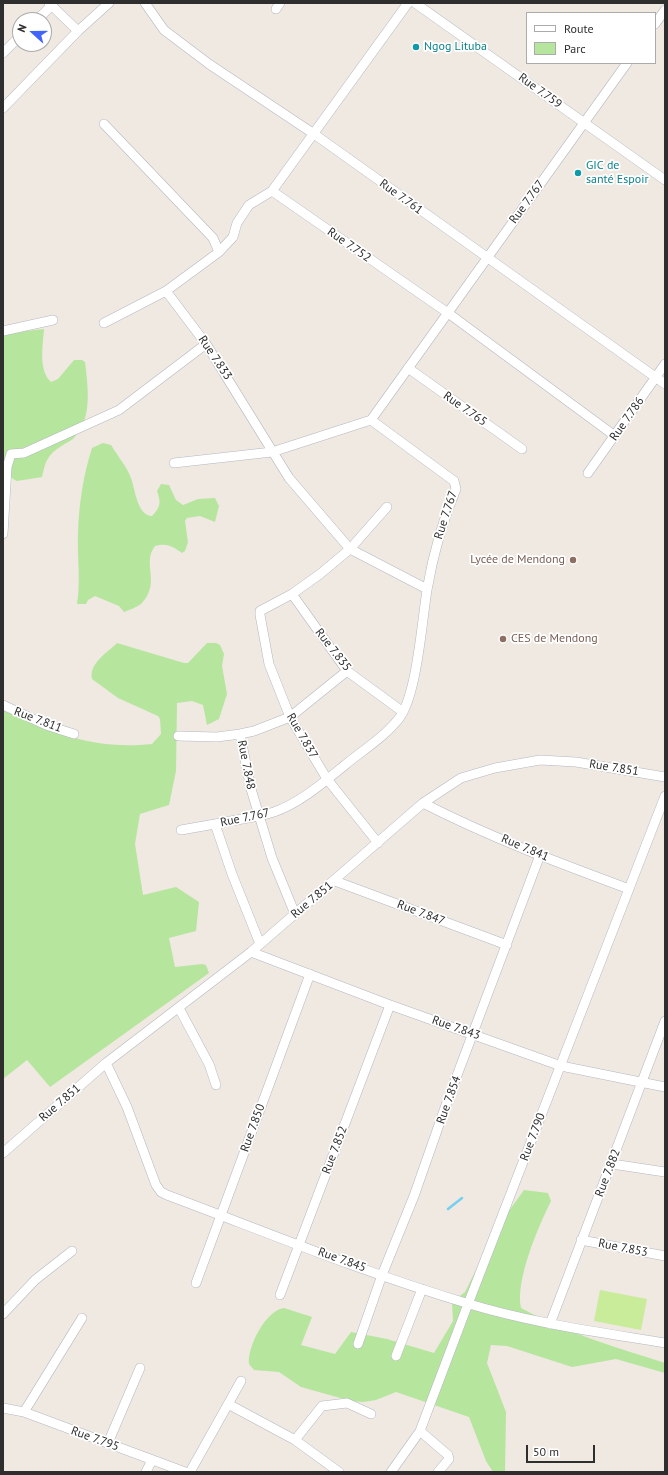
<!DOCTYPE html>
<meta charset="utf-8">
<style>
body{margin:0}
#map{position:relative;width:668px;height:1475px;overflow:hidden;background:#efe9e1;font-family:"PT Sans",sans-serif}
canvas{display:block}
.frame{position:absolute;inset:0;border:4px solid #2e2e2e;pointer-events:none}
.legend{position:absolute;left:526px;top:12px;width:130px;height:52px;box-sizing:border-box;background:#fff;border:1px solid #ababab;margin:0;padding:5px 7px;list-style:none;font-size:12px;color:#2e2e2e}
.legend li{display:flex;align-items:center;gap:8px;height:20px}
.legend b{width:20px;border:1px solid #ababab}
.north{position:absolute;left:12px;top:12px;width:40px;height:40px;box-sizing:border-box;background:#fff;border:1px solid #ababab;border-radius:50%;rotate:291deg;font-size:11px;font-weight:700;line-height:16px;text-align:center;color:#2e2e2e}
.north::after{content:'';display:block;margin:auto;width:14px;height:18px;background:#4264fb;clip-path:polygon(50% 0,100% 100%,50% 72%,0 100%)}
.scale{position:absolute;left:526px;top:1445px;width:69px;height:18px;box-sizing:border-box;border:2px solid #2e2e2e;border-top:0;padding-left:5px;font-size:12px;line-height:14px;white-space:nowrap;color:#2e2e2e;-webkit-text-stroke:3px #fff;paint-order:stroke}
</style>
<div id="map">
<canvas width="668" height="1475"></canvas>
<div class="frame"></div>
<ul class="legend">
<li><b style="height:5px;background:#fff"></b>Route</li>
<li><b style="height:11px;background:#b6e59e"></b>Parc</li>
</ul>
<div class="north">N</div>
<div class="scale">50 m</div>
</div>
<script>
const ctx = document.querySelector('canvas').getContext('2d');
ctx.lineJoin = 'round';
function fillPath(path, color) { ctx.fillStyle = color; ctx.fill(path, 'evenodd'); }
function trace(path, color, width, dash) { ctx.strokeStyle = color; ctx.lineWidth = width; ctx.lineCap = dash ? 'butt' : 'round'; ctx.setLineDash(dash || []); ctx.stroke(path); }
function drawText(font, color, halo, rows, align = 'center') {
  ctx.font = font + ' "PT Sans",sans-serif'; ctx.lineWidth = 3.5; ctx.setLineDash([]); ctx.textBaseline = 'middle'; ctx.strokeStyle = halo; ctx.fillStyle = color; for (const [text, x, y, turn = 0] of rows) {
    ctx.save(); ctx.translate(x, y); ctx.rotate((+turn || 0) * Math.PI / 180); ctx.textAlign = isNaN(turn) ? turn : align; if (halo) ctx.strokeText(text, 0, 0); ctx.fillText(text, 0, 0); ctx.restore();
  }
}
const green = new Path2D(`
 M44,329C43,345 38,370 51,382L58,379L74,360H82L85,362C88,388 93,419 73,439C70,441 66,443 63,445C47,455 46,460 42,477L17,481C11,479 9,473 3,471V337L8,333Z
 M103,443L111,445C117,455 127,467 131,478C135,488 137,516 152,516C161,507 161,502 157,491L161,484L169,485L176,500L183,505L198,499L215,498L219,506L215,522L200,516L187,518L185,521L188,542L185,551L182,553C172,546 167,543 155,546C141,564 162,582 141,604C137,607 129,610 124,612L119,606L95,596L88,600L86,604H77C81,581 77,557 78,533C79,504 83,476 92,448Z
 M117,643L184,663H188L207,643H216L220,645L224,654L222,666L227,694L219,719L207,725L203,705L192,701L177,703L176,771L169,805L140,814L135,844L143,895L176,887L199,902L196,931L169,938L175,967L202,964L206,965L209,973L50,1087L27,1060L3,1079V706C51,734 95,750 152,744L161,734L160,719L158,716L118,698L92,679C89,663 107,653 117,643Z
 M524,1190L548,1193L551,1201C538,1227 515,1281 521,1308C567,1333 615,1347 665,1363V1373L616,1359L572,1367L507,1346L491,1345L487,1363L506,1412L505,1472H493L486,1461L469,1417L396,1392L376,1400L363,1402L351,1401L301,1387L279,1372L254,1370L249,1364C247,1347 266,1310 284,1308L312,1317L301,1345L335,1354L351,1332L387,1339L434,1353L453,1321L452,1302L465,1292L496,1229Z`);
const pitch = new Path2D(`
 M600,1290L647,1299L641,1330L594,1321Z`);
const stream = new Path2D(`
 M448,1209L462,1198`);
const minor = new Path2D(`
 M49,3L78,31
 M145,3L164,30L209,64L314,134L665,384
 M415,3L665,180
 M276,9L280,3
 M37,20L52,5
 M655,24L665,10
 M3,53L20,36
 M3,108L78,31L109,3
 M104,124L213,238L219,252L166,291L206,344L289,478L350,549L427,589
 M272,191L448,313L615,436
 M219,252L233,237L237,223L249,205L272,191L408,3
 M104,323L166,291
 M3,331L53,320
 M408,368L522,449
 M371,420L627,63
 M174,463L272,452L371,420
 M3,466L7,467L3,534
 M7,467L11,454L24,453L119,410L206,344
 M588,473L665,364
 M292,594L347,671L403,712
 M3,705L46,725L74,734
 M178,736L217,737L240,734
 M423,803C489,837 559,863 629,889
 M181,830L215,824
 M378,843L327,779L290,717L269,664L260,615V611L292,594L320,574L350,549L387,507
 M335,881L507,945
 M295,914L272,858L251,789L240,734L254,731L290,717L347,671
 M260,944L232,874L215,824C234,820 255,818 274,812C300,803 324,782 345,765C363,750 386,736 400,717C417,693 422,621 427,590C433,555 442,522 456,489L454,481L371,420
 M251,952L390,1005L561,1066L665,1087
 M179,1008L209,1064L216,1085
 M106,1063L127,1107L156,1185L161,1192L167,1195C266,1232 365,1273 466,1303C531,1323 598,1332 665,1343
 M3,1153L106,1063L251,952L423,803L461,778L495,768L540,760L576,762L665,777
 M612,1164L665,1172
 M581,1240L665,1256
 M196,1283L310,974
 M280,1295L390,1005
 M3,1314L35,1280L72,1251
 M550,1324L665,1021
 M358,1344L382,1275L414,1196L447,1102L540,855
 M396,1356L422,1289
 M228,1404L295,1440L339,1472
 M3,1408L24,1412L185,1472
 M24,1412L82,1318
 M420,1431L448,1455L449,1459L438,1472
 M295,1440L322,1406L347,1403L371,1414
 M108,1443L140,1368
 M146,1472L152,1460
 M190,1472L241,1381
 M391,1472L420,1431L468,1304L665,796`);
const markers = [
 [416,47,4,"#0f9aa8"],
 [578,173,4,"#0f9aa8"],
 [573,560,4,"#8d6e63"],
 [503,639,4,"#8d6e63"]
];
const cultureNames = [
 ["Ngog Lituba",424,47],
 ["GIC de",586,166],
 ["santé Espoir",586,180]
];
const streetNames = [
 ["Rue 7.759",540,91,36],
 ["Rue 7.761",401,197,36],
 ["Rue 7.767",527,202,-54],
 ["Rue 7.752",349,245,35],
 ["Rue 7.833",215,358,56],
 ["Rue 7.765",465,409,35],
 ["Rue 7.786",627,419,-55],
 ["Rue 7.767",446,515,-72],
 ["Rue 7.835",333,650,52],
 ["Rue 7.811",38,720,21],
 ["Rue 7.837",302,736,60],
 ["Rue 7.848",246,765,79],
 ["Rue 7.851",614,768,9],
 ["Rue 7.767",245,818,-12],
 ["Rue 7.841",525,848,23],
 ["Rue 7.851",312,900,-40],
 ["Rue 7.847",421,913,21],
 ["Rue 7.843",456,1028,19],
 ["Rue 7.854",449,1100,-70],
 ["Rue 7.851",60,1103,-41],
 ["Rue 7.850",253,1128,-70],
 ["Rue 7.790",533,1137,-69],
 ["Rue 7.852",335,1150,-69],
 ["Rue 7.882",608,1173,-69],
 ["Rue 7.853",623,1248,11],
 ["Rue 7.845",342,1260,20],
 ["Rue 7.795",95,1439,20]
];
const educationNames = [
 ["Lycée de Mendong",565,560],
 ["CES de Mendong",511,639,"left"]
];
fillPath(green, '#b6e59e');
fillPath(pitch, '#c9ec9a');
trace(stream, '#75cff0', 2.5);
trace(minor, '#b4b7c1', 10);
trace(minor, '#fff', 9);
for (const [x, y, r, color] of markers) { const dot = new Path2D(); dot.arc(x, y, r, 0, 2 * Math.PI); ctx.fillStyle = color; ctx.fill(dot); trace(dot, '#fff', 1.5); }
drawText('12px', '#0d838f', '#fff', cultureNames, 'left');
drawText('12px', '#2e2e2e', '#fff', streetNames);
drawText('12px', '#785e54', '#fff', educationNames, 'right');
</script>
